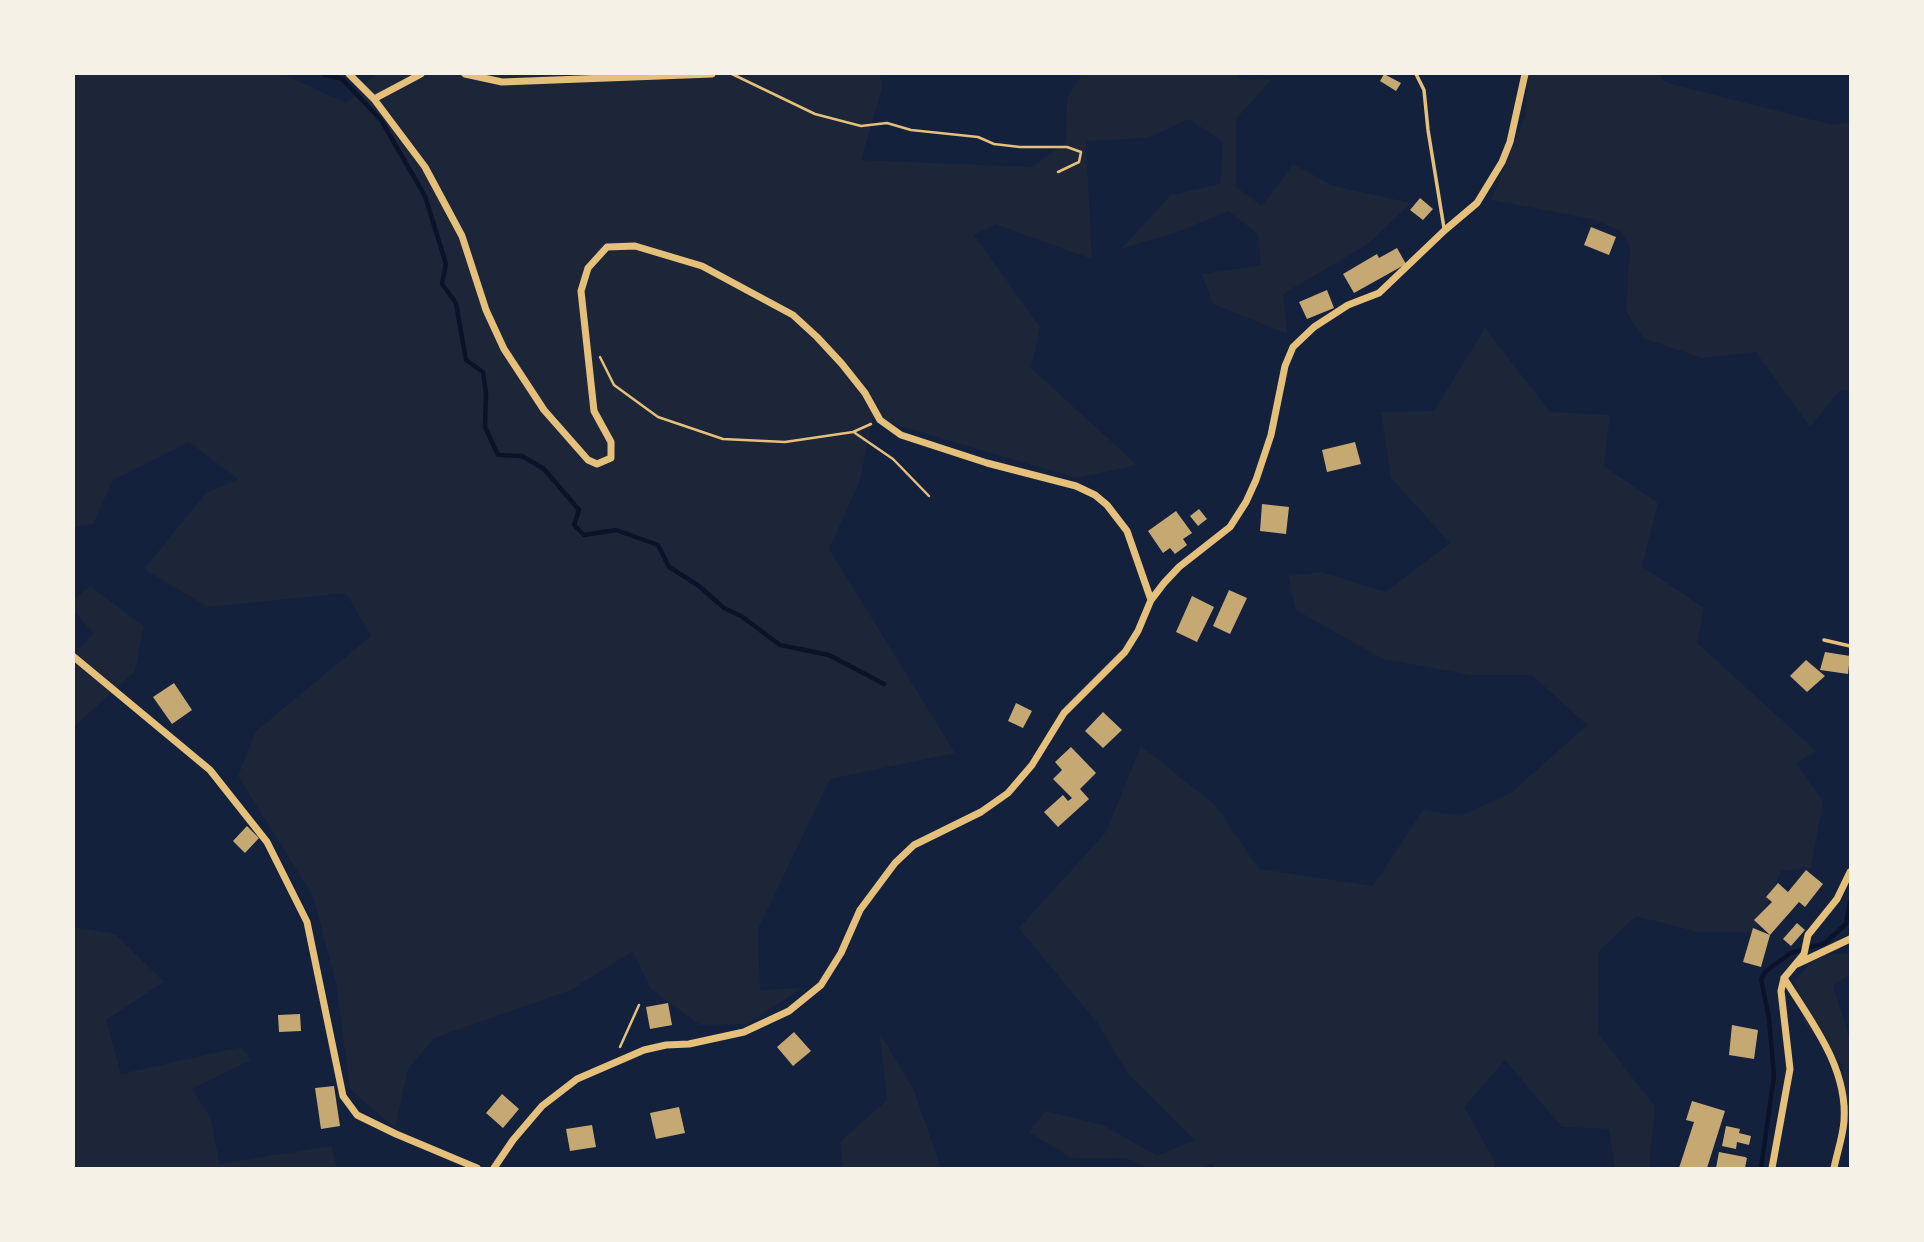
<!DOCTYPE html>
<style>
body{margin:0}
#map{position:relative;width:1924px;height:1242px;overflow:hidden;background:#14213d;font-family:Quicksand,sans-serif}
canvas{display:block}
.frame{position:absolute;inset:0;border:75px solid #f6f1e7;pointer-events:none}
</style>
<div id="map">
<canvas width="1924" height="1242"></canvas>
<div class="frame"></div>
</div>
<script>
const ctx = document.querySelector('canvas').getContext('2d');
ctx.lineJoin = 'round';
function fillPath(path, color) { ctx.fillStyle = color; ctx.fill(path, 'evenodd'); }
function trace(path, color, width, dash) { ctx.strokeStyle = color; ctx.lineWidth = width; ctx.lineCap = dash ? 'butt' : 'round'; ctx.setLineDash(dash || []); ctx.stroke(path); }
const green = new Path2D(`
 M74,74H283L346,103L376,74H879L883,85L861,160L1033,167L1066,142L1067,98L1082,74H1237L1240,80L1272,79L1236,119V187L1262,206L1293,164L1334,186L1411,203L1368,244L1283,294L1287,334L1213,304L1202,274L1261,265L1258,234L1228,211L1180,231L1121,249L1171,195L1220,184L1223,142L1189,119L1148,138L1086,141L1092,259L995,224L974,235L1040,327L1031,368L1137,465L1076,478L873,418L859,483L829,549L955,753L830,779L758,929L760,990L802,988L747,1024L700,1025L651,989L633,951L571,990L434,1038L408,1069L395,1128L350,1089L336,983L313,896L238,776L256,731L371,636L346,593L208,607L144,569L206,493L238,479L189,442L113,480L93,524L74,527Z
 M1527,74H1658L1667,83L1833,125L1850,122V390L1839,391L1810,427L1756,352L1702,358L1643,338L1626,311L1630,246L1621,231L1592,219L1491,200L1526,114Z
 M1485,328L1550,412L1610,415L1604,466L1658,503L1642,566L1704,608L1697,643L1816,751L1796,763L1823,801L1811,868L1781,871L1755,932H1698L1636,916L1599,951L1598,1033L1655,1107L1649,1168H1615L1609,1129L1562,1127L1505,1060L1464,1107L1495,1162L1494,1168H1215L1212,1164L1202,1168H1147L1126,1158L1074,1159L1029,1132L1045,1111L1103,1125L1157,1156L1195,1140L1129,1075L1098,1024L1019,928L1106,832L1141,746L1215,805L1259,869L1373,886L1423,810L1460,816L1511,793L1587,725L1532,675H1471L1383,659L1296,610L1288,576L1321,572L1386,592L1450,543L1391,478L1381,412L1434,411Z
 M90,586L144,626L135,671L74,727V654L94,634L74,611V599Z
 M74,927L115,934L164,982L106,1020L121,1074L241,1047L251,1060L192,1089L210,1117L220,1164L331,1146L337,1168H74Z
 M1850,953V974L1833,986L1850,1039V1134L1842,1065L1804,1023L1795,981L1817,955Z
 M880,1034L913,1088L941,1168H843L840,1142L887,1100Z`);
const stream = new Path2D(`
 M323,74L342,79L381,120L425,196L446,264L442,284L456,303L466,360L483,372L486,393L485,427L498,455L522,456L544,469L579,510L574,525L584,535L616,530L658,545L669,567L699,586L724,608L741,616L780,645L829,655L884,684
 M1761,1168L1774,1076L1769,1018L1761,979L1766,971L1791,953L1825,943L1846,924L1850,901`);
const building = new Path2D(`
 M1384,74L1401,83L1396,91L1380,81Z
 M1420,198L1433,209L1423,220L1410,210Z
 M1591,227L1616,237L1609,255L1584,245Z
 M1397,248L1406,264L1354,293L1343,274L1377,254L1379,258Z
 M1327,290L1334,308L1307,319L1299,302Z
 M1355,442L1361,464L1327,472L1322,450Z
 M1262,504L1289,507L1286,534L1260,531Z
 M1199,509L1207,519L1198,526L1190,516Z
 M1176,511L1192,533L1183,539L1187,545L1175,554L1170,548L1163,553L1148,531Z
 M1229,590L1247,598L1230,634L1213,626Z
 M1192,596L1214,607L1197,642L1176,632Z
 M1825,652L1850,656L1848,674L1820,670Z
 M1806,660L1825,676L1807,692L1790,676Z
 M174,683L192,710L172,724L153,697Z
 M1016,703L1032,711L1023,728L1008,721Z
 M1103,712L1122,730L1103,748L1085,731Z
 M1071,747L1096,773L1080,789L1089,799L1058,827L1044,812L1063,795L1068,801L1072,798L1053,779L1062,770L1055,762Z
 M247,826L259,838L245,853L233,841Z
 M1806,870L1823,884L1805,907L1799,902L1770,935L1761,967L1743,962L1753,928L1770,935L1754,920L1772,902L1766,897L1778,883L1788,892Z
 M1797,923L1805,930L1791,946L1783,939Z
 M668,1003L672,1025L650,1029L646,1007Z
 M300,1014L301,1031L279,1032L278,1015Z
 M1732,1025L1758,1030L1754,1059L1729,1055Z
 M794,1032L811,1051L793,1066L777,1047Z
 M334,1086L340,1126L321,1129L315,1088Z
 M502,1094L519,1109L503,1128L486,1113Z
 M1692,1101L1725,1111L1707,1168H1679L1694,1122L1686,1120Z
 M679,1107L685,1133L656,1139L650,1113Z
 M592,1125L596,1147L570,1151L566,1129Z
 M1726,1126L1740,1129L1739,1133L1751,1136L1749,1145L1737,1142L1736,1149L1722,1146Z
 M1719,1152L1745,1157L1747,1158L1745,1168H1716Z`);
const path = new Path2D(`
 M732,74L815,114L861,126L887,123L911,130L978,137L994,144L1020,147H1067L1081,152L1079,162L1058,172
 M600,357L614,385L658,417L723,439L785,442L853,432L871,424
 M855,433L893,459L929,496
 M620,1047L639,1005`);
const service = new Path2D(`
 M1416,74L1424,90L1428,130L1444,228
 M1824,640L1850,646`);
const minor = new Path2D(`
 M349,74L374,99L425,167L462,236L486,310L504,349L544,410L588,460L597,464L611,458V442L594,411L581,291L588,268L607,247L635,246L702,266L793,315L817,337L842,364L865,393L880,420L901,435L987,463L1076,486L1095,495L1107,505L1127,531L1151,600
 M465,74L502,82L712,74
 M374,99L421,74
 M74,657L210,770L267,842L307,922L343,1096L357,1115L396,1134L477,1168
 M1797,964L1850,939
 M1784,978C1810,1020 1848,1067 1844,1121C1843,1136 1837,1153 1834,1168
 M494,1168L513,1140L542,1106L577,1079L644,1050L666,1045L689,1044L744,1032L789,1011L821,985L841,953L860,910L895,863L914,845L981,812L1008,793L1032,765L1064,713L1125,652L1138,631L1151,600L1164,583L1179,567L1230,527L1246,502L1256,480L1271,435L1285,366L1293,347L1314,327L1348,305L1379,293L1445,230L1477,203L1502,162L1510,142L1525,74
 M1772,1168L1790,1069L1781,991L1784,978L1804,954L1808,935L1837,899L1850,872`);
fillPath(green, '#1d2539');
trace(stream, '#0b132b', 4.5);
fillPath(building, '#c6a872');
trace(path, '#e5c07b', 2.5);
trace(service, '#e5c07b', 3.5);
trace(minor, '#e5c07b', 7);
</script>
